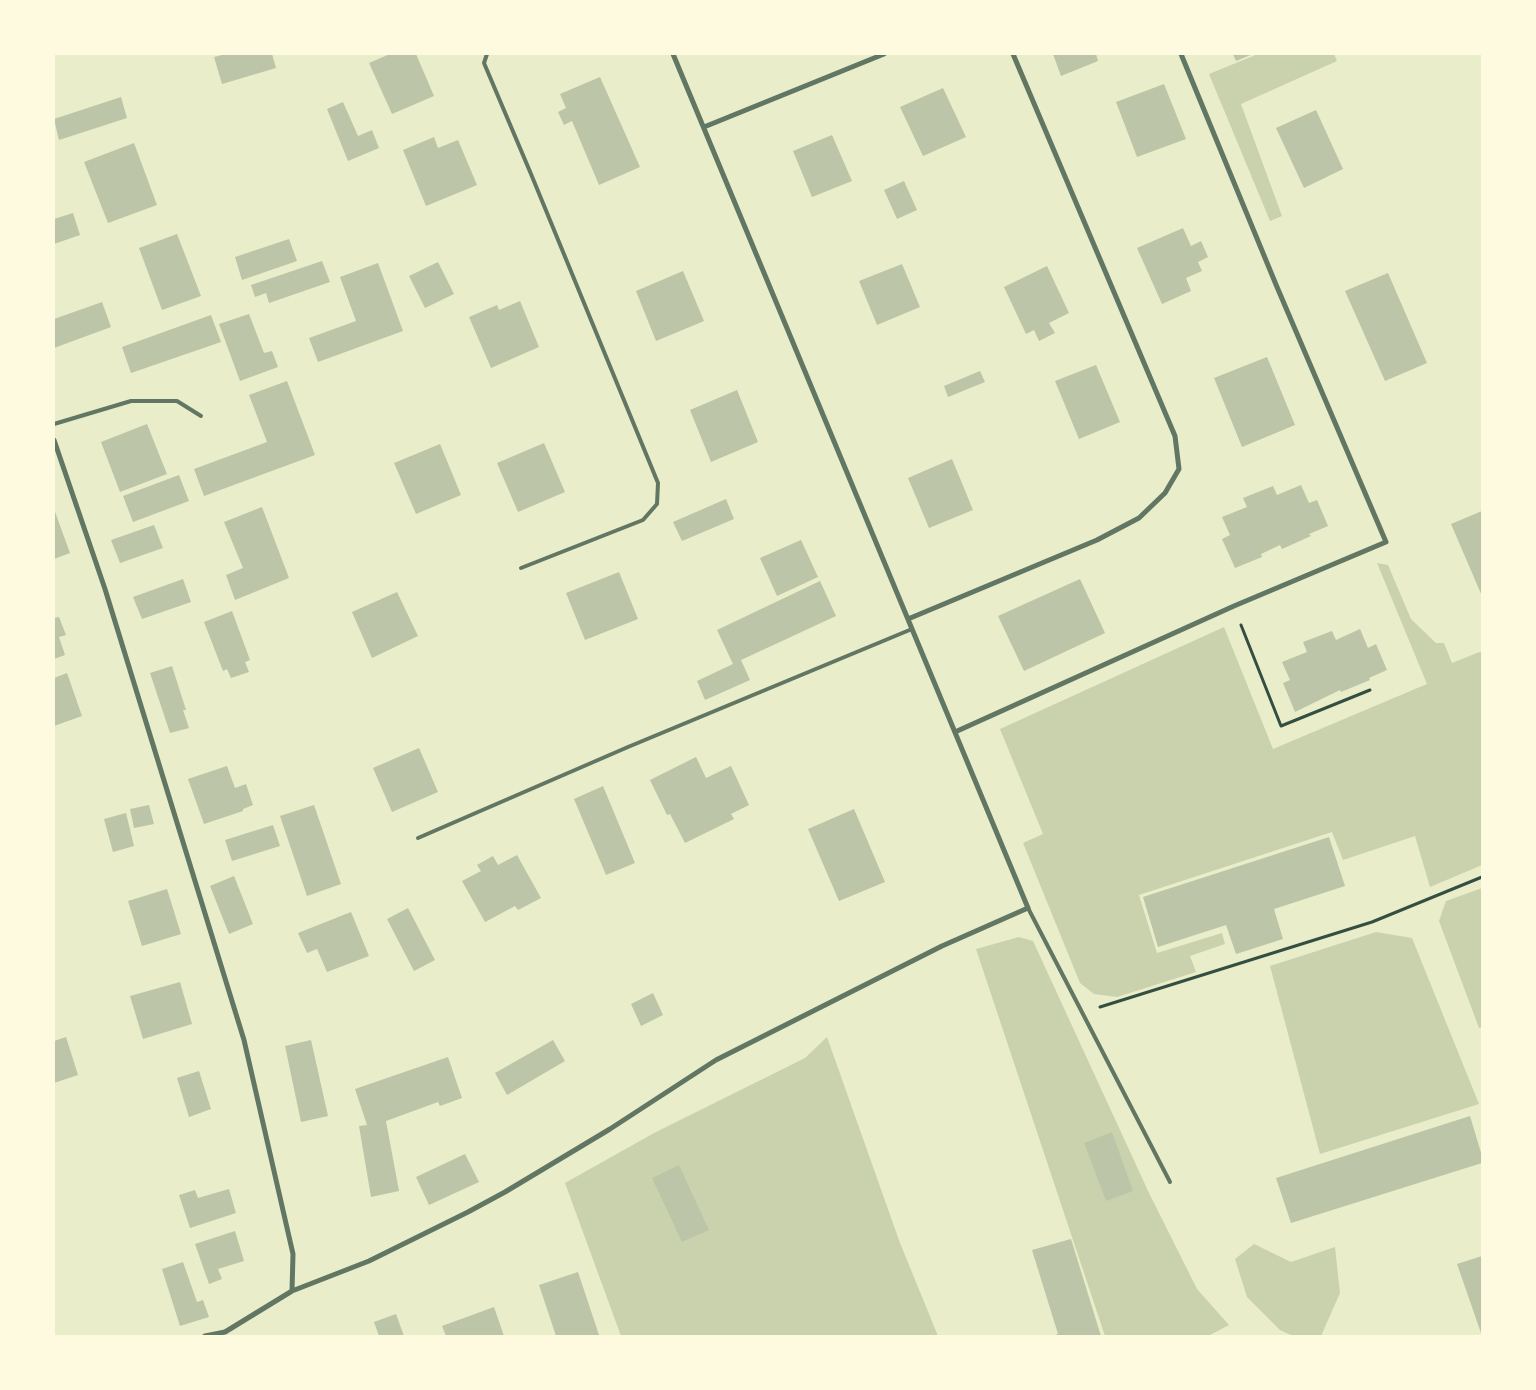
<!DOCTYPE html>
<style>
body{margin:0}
#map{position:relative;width:1536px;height:1390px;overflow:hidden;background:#e9edc9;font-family:"Fira Sans",sans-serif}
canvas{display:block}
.frame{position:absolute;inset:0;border:55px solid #fefae0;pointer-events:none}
</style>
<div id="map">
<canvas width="1536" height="1390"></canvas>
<div class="frame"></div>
</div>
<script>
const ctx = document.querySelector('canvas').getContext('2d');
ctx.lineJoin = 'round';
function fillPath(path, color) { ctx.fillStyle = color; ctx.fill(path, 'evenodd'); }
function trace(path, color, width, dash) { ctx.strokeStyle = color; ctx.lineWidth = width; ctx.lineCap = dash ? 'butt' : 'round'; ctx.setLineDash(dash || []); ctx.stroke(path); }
const green = new Path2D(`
 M1258,54H1334L1337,61L1241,104L1282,216L1270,221L1209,74Z
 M1377,563L1388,565L1411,619L1436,643H1444L1452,663L1482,651V865L1430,887L1415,836L1343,860L1332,832L1139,895L1157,953L1222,933L1225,944L1190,956L1196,972L1117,997L1094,994L1080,983L1023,843L1043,834L1000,729L1224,627L1273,749L1427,684Z
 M1482,888V1027L1479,1028L1439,921L1446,901Z
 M1376,932L1412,938L1479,1104L1320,1154L1270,966Z
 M1019,937L1033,941L1149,1193L1197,1289L1229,1325L1208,1336H1105L976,949Z
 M827,1037L900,1243L938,1336H621L565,1183L654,1133L805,1058Z
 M1254,1244L1291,1262L1335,1247L1340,1293L1321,1336H1293L1280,1330L1247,1297L1235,1259Z`);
const building = new Path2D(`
 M226,54H272L276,68L222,84L214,57Z
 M390,54H416L434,96L392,114L369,63Z
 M1053,54H1096L1098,61L1061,76Z
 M1233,54H1253L1236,61Z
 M600,77L640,167L599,185L572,121L564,125L558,112L566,108L560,94Z
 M1164,84L1186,139L1137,157L1116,102Z
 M943,88L966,137L923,156L900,107Z
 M121,97L127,118L59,140L54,119Z
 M343,102L358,136L372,130L379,148L348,161L327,109Z
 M1316,110L1343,169L1304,188L1276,128Z
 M832,135L852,181L812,197L793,151Z
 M434,137L438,148L458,140L477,185L426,206L403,150Z
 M134,143L157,205L108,223L84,162Z
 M904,181L917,210L897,219L884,190Z
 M73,213L80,235L54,244V219Z
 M1183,228L1191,246L1201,241L1208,257L1198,262L1202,271L1186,278L1191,291L1162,304L1137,248Z
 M177,234L201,296L162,310L139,248Z
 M289,239L297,261L242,280L235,257Z
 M322,261L330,282L269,303L266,293L255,297L251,285Z
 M438,262L454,294L425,308L409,276Z
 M378,263L403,331L318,362L309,338L356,321L340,277Z
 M902,264L920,307L877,325L859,281Z
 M1047,266L1069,313L1049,323L1055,333L1039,341L1034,330L1026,334L1004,287Z
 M683,271L704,321L656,341L636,291Z
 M1388,273L1427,363L1385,381L1345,291Z
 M520,301L539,347L491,368L469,317L497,305L499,310Z
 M102,302L111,327L54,348V319Z
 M249,314L264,353L272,351L278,367L240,381L219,324Z
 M211,315L221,342L131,373L122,347Z
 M1267,357L1295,425L1242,447L1214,378Z
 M1096,365L1120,422L1079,439L1055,381Z
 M980,371L985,382L948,397L944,386Z
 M287,381L315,455L204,496L194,469L267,442L249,395Z
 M737,390L758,442L711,462L690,410Z
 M147,424L167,474L120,492L101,442Z
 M544,443L565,492L518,512L497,463Z
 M440,444L461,495L416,514L394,463Z
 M952,459L973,510L929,528L908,478Z
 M179,475L189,501L133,522L123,496Z
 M1301,485L1309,503L1317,500L1328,526L1309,534L1311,536L1282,549L1280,545L1261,554L1262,557L1235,568L1222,539L1230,535L1222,517L1247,507L1243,498L1273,486L1277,495Z
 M726,499L734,519L682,541L673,522Z
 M262,507L289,578L235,600L226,575L243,568L224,522Z
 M54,509L70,553L54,559Z
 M1482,511V596L1451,524Z
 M154,525L163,548L120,563L111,540Z
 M801,540L818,577L777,596L760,558Z
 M619,572L638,619L585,640L566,593Z
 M183,579L191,602L142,619L133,597Z
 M1080,579L1105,633L1024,671L998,616Z
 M820,581L836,616L741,660L750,680L705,700L697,681L733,664L717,630Z
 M397,592L418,636L372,658L352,612Z
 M232,611L250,660L245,662L249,672L231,678L227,669L223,671L204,622Z
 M59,617L66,635L59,637L65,655L54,659V618Z
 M1360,629L1368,648L1376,644L1387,670L1369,678L1370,680L1341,692L1340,690L1295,712L1283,683L1290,680L1282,662L1307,652L1303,642L1332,631L1336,640Z
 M172,666L186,710H183L189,728L170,733L150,673Z
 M67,673L82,716L54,726V678Z
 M419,748L438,792L392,812L373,768Z
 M696,757L706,778L731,766L749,805L731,814L734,819L685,843L670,814L667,815L650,780Z
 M227,766L235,788L246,784L253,805L243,809V811L204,824L188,779Z
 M603,786L635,863L606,875L574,799Z
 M149,805L154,824L134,828L130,809Z
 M314,805L341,884L307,896L280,816Z
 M854,809L885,882L839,901L808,829Z
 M126,813L134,846L113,852L104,819Z
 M273,825L280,846L232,861L225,840Z
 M1329,837L1345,886L1274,909L1283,939L1236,954L1226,925L1158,947L1143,897Z
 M517,855L541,898L518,910L515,906L485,922L462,881L481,871L477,865L493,856L498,865Z
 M234,876L253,924L229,934L210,886Z
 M167,889L181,934L142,946L128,901Z
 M408,908L435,960L414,971L387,919Z
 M351,912L369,956L327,972L317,949L307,953L298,933Z
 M180,982L192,1024L143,1039L130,996Z
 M653,993L663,1015L641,1026L631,1004Z
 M66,1037L78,1075L54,1083V1041Z
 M311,1040L328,1116L301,1122L285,1046Z
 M553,1040L565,1061L507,1095L495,1073Z
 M448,1057L462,1098L440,1106L438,1102L386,1121L399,1191L371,1197L359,1126L367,1125L355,1089Z
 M199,1071L211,1109L189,1117L177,1078Z
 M1470,1116L1482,1156V1163L1291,1223L1276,1178Z
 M1112,1132L1133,1191L1106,1201L1084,1143Z
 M465,1154L479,1182L429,1205L416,1177Z
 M679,1165L709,1230L682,1242L652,1178Z
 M229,1189L236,1213L190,1228L179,1195L195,1190L198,1198Z
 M235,1231L244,1261L218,1269L222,1279L209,1284L195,1244Z
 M1071,1239L1101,1336H1052L1058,1334L1032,1250Z
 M1482,1256V1332L1481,1333L1457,1264Z
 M183,1262L197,1302L203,1300L209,1317L180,1326L162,1269Z
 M578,1272L599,1335L556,1336L539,1285Z
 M494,1307L504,1336H446L442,1326Z
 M396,1314L404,1336H379L374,1322Z`);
const path = new Path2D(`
 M1241,625L1281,726L1370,690
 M1100,1007L1372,922L1482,877`);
const service = new Path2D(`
 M487,54L484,63L531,174L658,483L657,504L643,520L521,568
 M54,424L131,401H177L201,416
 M418,838L628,747L912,629
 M1028,908L1170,1182`);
const minor = new Path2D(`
 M704,127L884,54
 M54,440L105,589L244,1040L293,1254L292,1291
 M908,619L1097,540L1139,518L1165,493L1179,469L1175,436L1013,54
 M955,732L1234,606L1386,542L1277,287L1181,54
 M205,1336L225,1332L292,1291L369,1261L468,1212L505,1192L610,1129L716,1060L942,946L1028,908L673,54`);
fillPath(green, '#cad2ad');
fillPath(building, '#bcc5a7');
trace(path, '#344e41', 3);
trace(service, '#617663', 4);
trace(minor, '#617663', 5);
</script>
